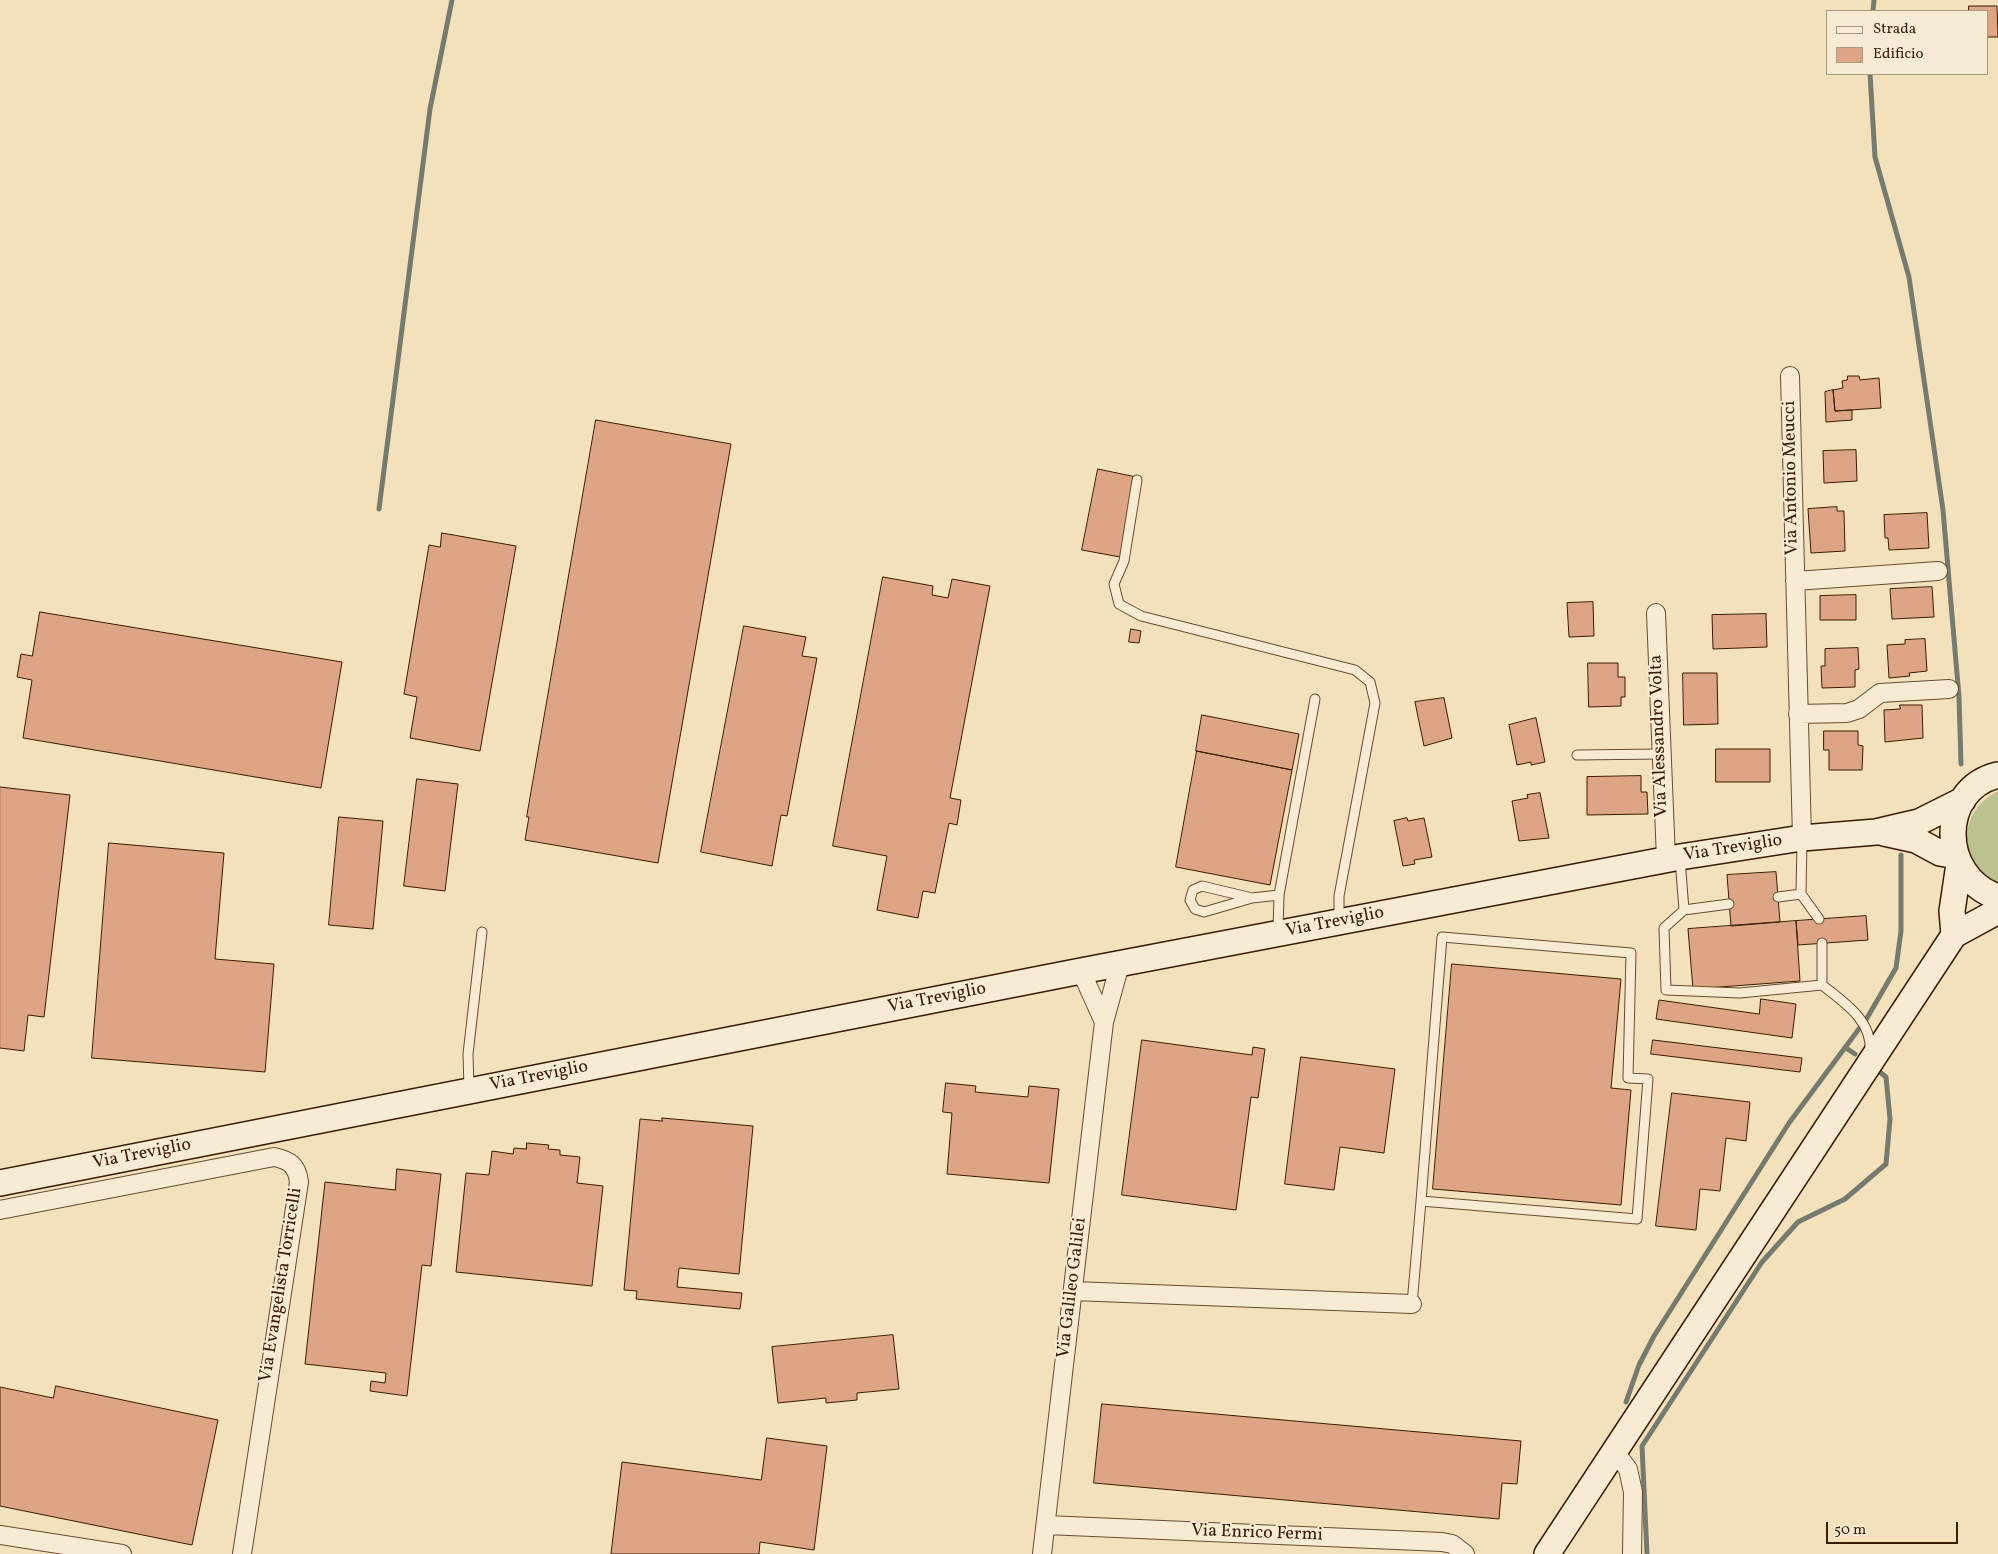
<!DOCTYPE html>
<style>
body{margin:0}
#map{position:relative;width:1998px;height:1554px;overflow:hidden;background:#f3e1bc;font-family:Vollkorn,serif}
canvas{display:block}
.legend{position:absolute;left:1826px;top:10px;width:162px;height:65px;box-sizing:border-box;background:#f7ecd3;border:1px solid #ab9880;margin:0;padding:6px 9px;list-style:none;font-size:15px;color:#3a1b03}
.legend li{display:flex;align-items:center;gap:10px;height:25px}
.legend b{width:25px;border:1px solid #ab9880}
.scale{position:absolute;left:1826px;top:1522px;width:132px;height:22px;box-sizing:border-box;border:2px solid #3a1b03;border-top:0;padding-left:6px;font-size:15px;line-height:18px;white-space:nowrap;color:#3a1b03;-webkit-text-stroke:4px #f7ecd3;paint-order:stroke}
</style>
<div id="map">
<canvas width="1998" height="1554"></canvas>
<ul class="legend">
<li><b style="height:6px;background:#f7ecd3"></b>Strada</li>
<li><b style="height:14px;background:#dea585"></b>Edificio</li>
</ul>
<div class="scale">50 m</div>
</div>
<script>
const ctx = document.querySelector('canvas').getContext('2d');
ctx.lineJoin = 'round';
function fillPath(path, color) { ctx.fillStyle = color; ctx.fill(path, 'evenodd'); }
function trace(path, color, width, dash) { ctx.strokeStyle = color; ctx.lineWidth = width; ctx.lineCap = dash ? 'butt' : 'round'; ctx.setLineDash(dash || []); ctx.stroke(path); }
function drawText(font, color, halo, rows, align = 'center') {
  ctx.font = font + ' Vollkorn,serif'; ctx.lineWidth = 4; ctx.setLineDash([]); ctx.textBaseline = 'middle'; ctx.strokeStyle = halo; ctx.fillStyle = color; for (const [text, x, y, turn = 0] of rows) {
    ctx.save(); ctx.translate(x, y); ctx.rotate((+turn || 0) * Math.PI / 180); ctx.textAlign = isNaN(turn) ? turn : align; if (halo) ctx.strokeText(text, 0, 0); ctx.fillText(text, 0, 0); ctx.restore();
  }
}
const green = new Path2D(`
 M1998,791V884C1956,864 1957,811 1998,791Z`);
const stream = new Path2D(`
 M1873,11L1874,0
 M1870,74L1875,157L1909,277L1943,510L1959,697L1961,764
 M379,509L430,109L452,0
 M1846,1048L1855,1054
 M1626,1402L1639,1365L1654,1336L1789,1123L1867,1018L1896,968L1901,931V855
 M1647,1554L1642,1446L1762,1262L1798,1222L1845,1199L1886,1164L1890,1119L1886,1077L1881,1073`);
const building = new Path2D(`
 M1969,6H1997L1998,37H1987V11H1969Z
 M1848,376H1859L1860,380L1879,378L1881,408L1835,411L1833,390L1843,388L1842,381L1847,380Z
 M1833,390L1835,411L1852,410V420L1826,422L1825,392Z
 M596,420L731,444L658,863L525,840L529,817H527Z
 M1856,450L1857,481L1824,483L1823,451Z
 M1098,469L1136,477L1120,557L1082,550Z
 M1837,507V511H1844L1845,551L1811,553L1808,509Z
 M1927,513L1929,548L1889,550L1888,538H1885L1884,515Z
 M442,533L516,546L480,751L410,738L417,697L404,694L429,545L440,547Z
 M883,577L933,586L932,595L948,598L952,579L990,586L950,798L961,800L957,825L949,823L935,893L923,891L918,918L877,910L887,856L833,846Z
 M1932,587L1934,617L1892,619L1890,589Z
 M1856,595V620H1820V596Z
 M1593,602L1594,636L1569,637L1567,603Z
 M40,612L342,662L321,788L23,738L32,680L17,677L21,654L32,656Z
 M1766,614L1767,647L1713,649L1712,615Z
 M744,626L806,637L802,656L817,658L787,816L781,815L772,866L701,852Z
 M1131,629L1141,631L1139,643L1129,642Z
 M1925,639L1927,671L1909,673L1910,676L1889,678L1887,645L1905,644V640Z
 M1858,648L1859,669L1855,670V687L1822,688L1821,666H1825V649Z
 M1588,663H1618V677H1625V697H1621V706L1589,707Z
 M1683,673H1717L1718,724L1684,725Z
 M1444,698L1452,738L1424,746L1415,702Z
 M1900,705H1922L1923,738L1885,742L1884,710L1900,709Z
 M1202,715L1299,734L1292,770L1196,751Z
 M1536,718L1545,762L1531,765V762L1517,765L1509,725Z
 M1824,731H1858V745L1863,746L1862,770H1829V750H1824Z
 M1716,749H1770V782H1716Z
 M1197,751L1292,770L1270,885L1176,867Z
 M1641,776V792H1647L1648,814L1587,815V777Z
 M417,779L458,784L445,891L404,886Z
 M0,787L70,795L44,1017L28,1015L24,1051L0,1048Z
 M1540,793L1549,838L1519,841L1512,801L1528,798L1527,795Z
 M339,817L383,821L373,929L329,925Z
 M1407,818L1408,821L1424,818L1432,857L1414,860L1415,864L1403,866L1394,821Z
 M109,843L224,853L215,959L274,964L265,1072L92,1058Z
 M1776,872L1780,922L1731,926L1727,875Z
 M1866,916L1868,940L1798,945L1796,921Z
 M1796,921L1800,981L1693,989L1688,929Z
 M1452,964L1621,979L1611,1088L1631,1090L1621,1205L1433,1189Z
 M1761,999L1796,1004L1792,1038L1656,1019L1659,1000L1759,1014Z
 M1142,1040L1252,1055L1253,1047L1265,1049L1258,1098L1251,1097L1236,1210L1122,1195Z
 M1653,1040L1802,1058L1800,1072L1651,1054Z
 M1301,1057L1395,1069L1384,1153L1340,1147L1334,1190L1285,1184Z
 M946,1083L976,1086L975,1092L1028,1097L1029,1086L1059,1089L1049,1183L947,1174L952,1113L943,1112Z
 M1672,1093L1750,1102L1746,1141L1726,1138L1720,1191L1700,1189L1696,1230L1656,1226Z
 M662,1118L753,1126L739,1274L679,1268L677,1287L742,1293L740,1309L636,1299L637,1291L624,1290L640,1119L662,1121Z
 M527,1143L549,1145L548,1149L560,1150V1155L580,1157L577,1183L603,1186L592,1286L456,1272L466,1173L489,1175L492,1151L513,1154L514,1148L526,1149Z
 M397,1169L441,1174L431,1266L422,1265L407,1396L370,1391L371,1381L385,1383L386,1373L305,1364L325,1182L395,1190Z
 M893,1335L899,1389L857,1393V1400L826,1403V1398L778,1403L772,1347Z
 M56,1386L218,1420L192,1545L0,1506V1387L53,1398Z
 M1102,1404L1521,1441L1517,1484L1502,1483L1499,1519L1094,1483Z
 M767,1438L827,1446L814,1550L760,1542L759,1554H611L622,1462L761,1480Z`);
const lane = new Path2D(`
 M1137,480L1124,561L1114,584L1119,604L1141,616L1355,670L1370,682L1375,703L1339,896V919
 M1577,755L1661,754
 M1680,859L1684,910L1729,904
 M1801,894L1819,919
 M1778,897L1801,894L1802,840
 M1252,898L1204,912L1195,909L1190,900L1193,890L1202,886L1252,898L1279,895
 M1684,910L1664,928L1666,990L1740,993L1822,985V943
 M1278,931L1279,895L1315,699
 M1822,985C1844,1002 1873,1021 1870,1052
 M469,1088L468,1054L482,932
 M1412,1304L1421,1201L1637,1219L1648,1079L1628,1078L1631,953L1442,937L1421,1201`);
const street = new Path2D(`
 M1790,376L1802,838
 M1795,581L1938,571
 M1656,613L1666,859
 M1798,714L1847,713L1859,709L1880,693L1949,689
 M1081,971L1104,1022
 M0,1210L274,1157C289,1160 297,1165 299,1182L242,1554
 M1073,1291L1412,1304
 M1615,1452L1628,1469L1633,1492L1632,1554
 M1046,1525L1442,1542L1452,1544L1465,1554
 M0,1535L122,1554
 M1042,1554L1104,1022L1120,964`);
const secondary = new Path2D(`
 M1998,775C1938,789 1938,877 1998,897
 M1884,833L1916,840L1940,853L1956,856
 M1954,935L1952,911L1959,864
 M0,1183L1081,971L1680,857L1802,838L1876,832L1919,822L1963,800
 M1547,1554L1954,935L1998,911`);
const streetNames = [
 ["Via Antonio Meucci",1792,478,-91],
 ["Via Alessandro Volta",1660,736,-92],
 ["Via Treviglio",1733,849,-9],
 ["Via Treviglio",1335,923,-11],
 ["Via Treviglio",937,999,-11],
 ["Via Treviglio",539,1077,-11],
 ["Via Treviglio",142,1155,-11],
 ["Via Evangelista Torricelli",282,1285,-81],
 ["Via Galileo Galilei",1073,1288,-83],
 ["Via Enrico Fermi",1257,1534,2]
];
fillPath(green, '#bbc290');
trace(stream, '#767b70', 5);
fillPath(building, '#dea585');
trace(building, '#3a1b03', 1);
trace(lane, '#684c31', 11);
trace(street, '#684c31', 20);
trace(secondary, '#3a1b03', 28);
trace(lane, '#f7ecd3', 9);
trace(street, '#f7ecd3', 18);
trace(secondary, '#f7ecd3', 25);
drawText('18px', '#3a1b03', '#f7ecd3', streetNames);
</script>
